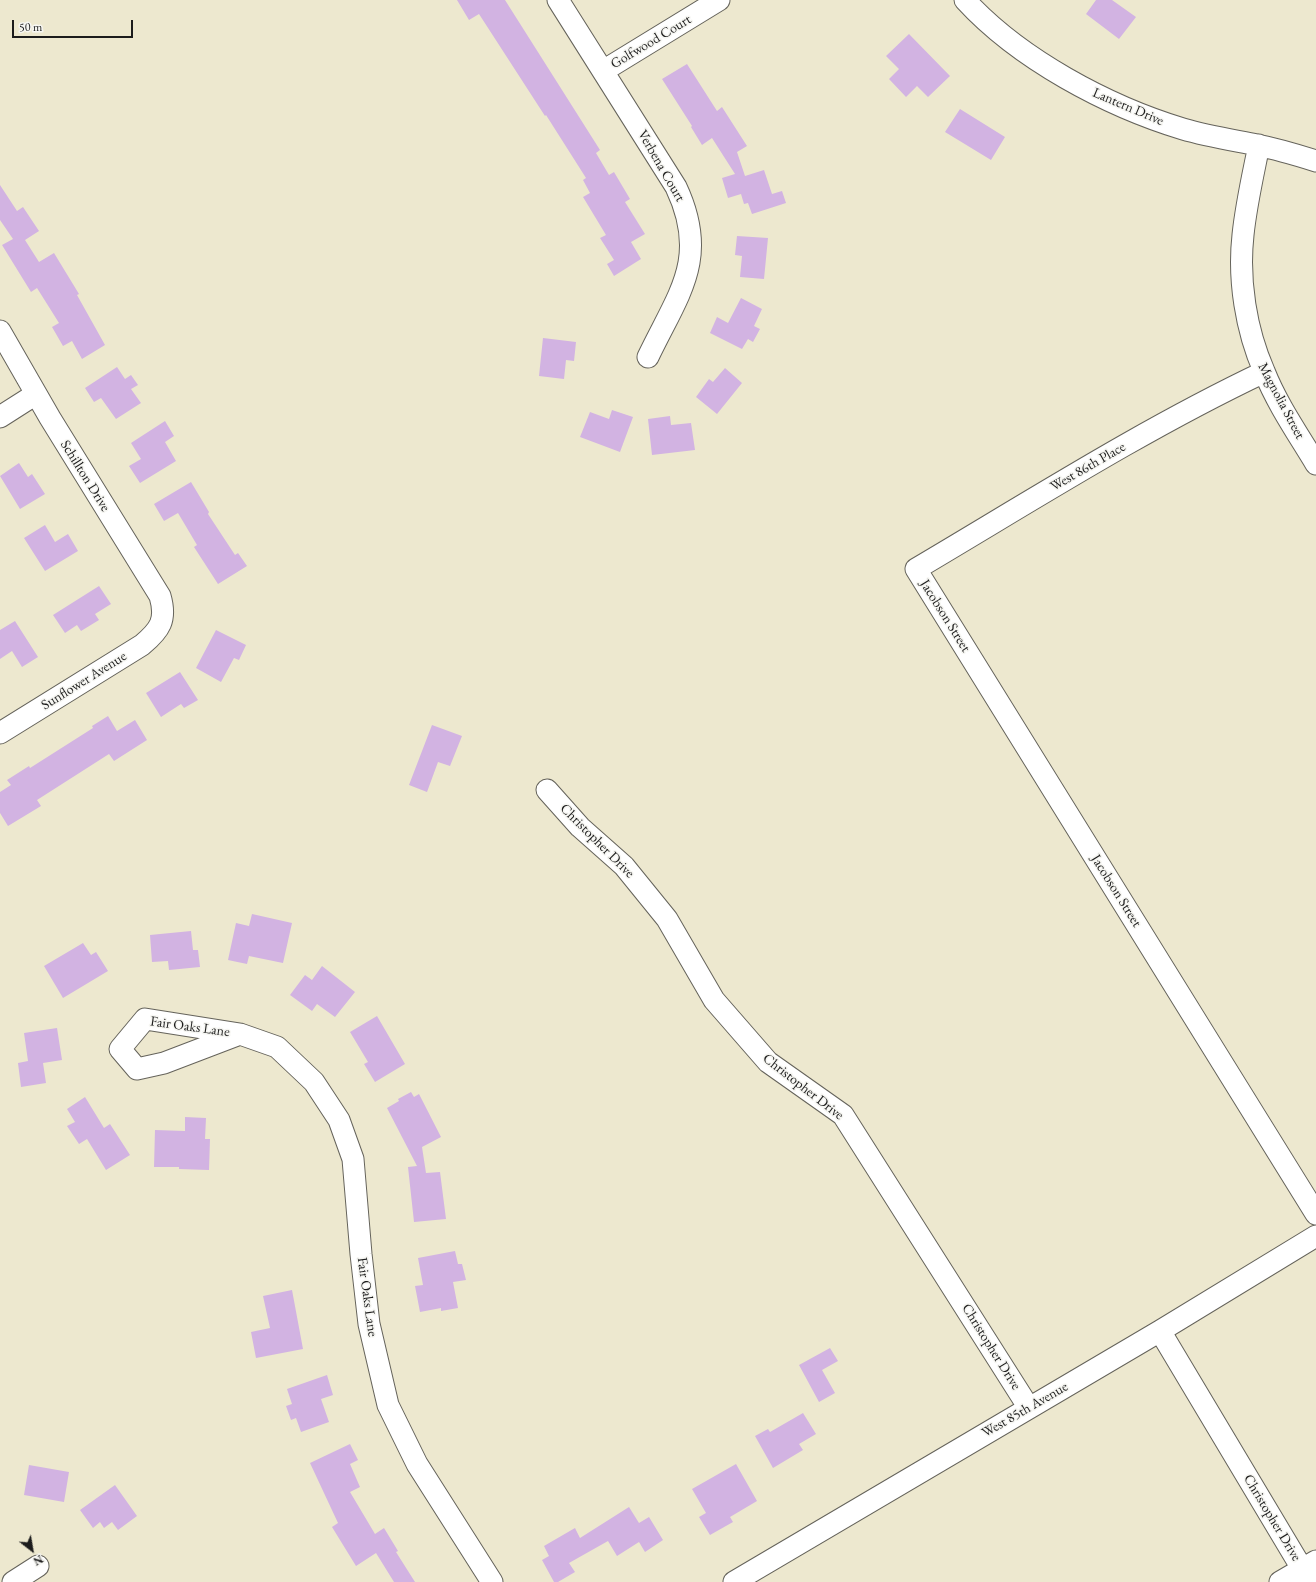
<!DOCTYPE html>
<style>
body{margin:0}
#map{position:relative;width:1316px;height:1582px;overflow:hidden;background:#ede8cf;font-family:"EB Garamond",serif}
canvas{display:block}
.north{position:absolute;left:12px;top:1530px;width:40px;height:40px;-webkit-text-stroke:3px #f6f6f2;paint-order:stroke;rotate:149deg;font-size:11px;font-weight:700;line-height:16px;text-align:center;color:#1c1c1c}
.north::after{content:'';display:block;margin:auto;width:14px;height:18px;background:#1c1c1c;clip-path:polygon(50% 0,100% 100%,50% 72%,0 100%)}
.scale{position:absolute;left:12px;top:20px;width:121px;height:18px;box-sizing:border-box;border:2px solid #1c1c1c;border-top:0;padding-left:5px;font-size:12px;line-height:14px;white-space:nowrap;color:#1c1c1c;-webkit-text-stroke:3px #f6f6f2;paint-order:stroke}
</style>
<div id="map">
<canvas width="1316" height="1582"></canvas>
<div class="north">N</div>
<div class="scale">50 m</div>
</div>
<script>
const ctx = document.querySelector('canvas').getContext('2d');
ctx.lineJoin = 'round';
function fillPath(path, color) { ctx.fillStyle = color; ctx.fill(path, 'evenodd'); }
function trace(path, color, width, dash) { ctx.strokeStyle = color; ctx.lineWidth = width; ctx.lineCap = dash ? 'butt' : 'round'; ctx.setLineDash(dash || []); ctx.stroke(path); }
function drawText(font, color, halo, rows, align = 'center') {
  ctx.font = font + ' "EB Garamond",serif'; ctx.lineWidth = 3; ctx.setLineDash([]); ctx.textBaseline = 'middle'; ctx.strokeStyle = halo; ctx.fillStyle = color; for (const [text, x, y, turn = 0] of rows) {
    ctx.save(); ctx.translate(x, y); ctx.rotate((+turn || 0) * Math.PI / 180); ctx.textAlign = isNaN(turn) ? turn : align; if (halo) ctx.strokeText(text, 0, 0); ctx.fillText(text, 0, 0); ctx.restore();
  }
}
const building = new Path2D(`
 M457,0H505L600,150L596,153L609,175L614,172L630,199L625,202L645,234L631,242L641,259L614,276L607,264L614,260L600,238L606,235L583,197L590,193L583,180L586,178L546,115L545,116L479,14L469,20Z
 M1096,0H1112L1136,17L1119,39L1086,14Z
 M909,34L950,76L928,97L917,86L906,97L889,79L899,69L886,56Z
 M687,64L717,111L722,107L747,146L737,152L745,176L764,170L772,194L782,191L786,203L752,214L748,203L744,204L741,194L728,198L722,178L735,174L712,138L702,145L691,127L692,126L662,79Z
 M960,109L1005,137L991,160L945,132Z
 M0,185L17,211L23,207L39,231L25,240L39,262L54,253L79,294L77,295L105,345L82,359L72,341L63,346L52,327L59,323L37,288L31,292L2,245L13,239L0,220Z
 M737,236L768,238L764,279L740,277L742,256L735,255Z
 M741,298L762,309L754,326L760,329L753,342L748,339L742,349L710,333L717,317L728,323Z
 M543,338L576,342L574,361L566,360L564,379L539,376Z
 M117,367L125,379L131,375L138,385L131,389L141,403L116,419L101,398L94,402L85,388Z
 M725,368L742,383L717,414L696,397L709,379L713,382Z
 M612,410L633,417L620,452L580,437L590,412L609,419Z
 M670,416L671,425L691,423L695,450L652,455L648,419Z
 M165,421L174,436L165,442L176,461L140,483L129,466L141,459L131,443Z
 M19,463L28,477L32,474L45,494L20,509L0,476Z
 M191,482L209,512L208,514L235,555L238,553L247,566L218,584L194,547L197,545L178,513L164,521L154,504Z
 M45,525L55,542L68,534L78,551L45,571L24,538Z
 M99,586L111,604L95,614L99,620L81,631L77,625L65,633L53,615Z
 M15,621L38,657L22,667L12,651L0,659V630Z
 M216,630L246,645L239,660L234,658L221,682L196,668Z
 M180,672L198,700L184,708L181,704L161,717L146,693Z
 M108,716L117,731L135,720L147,740L114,761L109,754L37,800L41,806L8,826L0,813V792L11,785L7,780L29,766L30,768L93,728L92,726Z
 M432,725L462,736L450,766L438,762L427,792L409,785Z
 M252,914L292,923L283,963L249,956L247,964L228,960L236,923L249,926Z
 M191,931L193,950H198L200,967L169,970L168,961L152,962L150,935Z
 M83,943L91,955L96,952L108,971L63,998L44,966Z
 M322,966L355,992L335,1017L317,1004L312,1011L290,995L305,975L312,980Z
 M377,1016L405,1064L375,1082L364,1064L368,1062L350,1032Z
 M57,1028L62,1060L43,1063L46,1083L21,1087L18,1063L28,1061L24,1033Z
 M411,1092L414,1097L419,1094L441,1137L422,1147L426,1173L440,1172L446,1219L414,1222L408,1167L417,1166L387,1108L399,1101L398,1099Z
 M85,1097L104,1128L110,1124L130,1155L106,1170L87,1139L79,1144L67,1126L75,1122L67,1109Z
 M185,1117L206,1118L205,1139H210L209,1170L179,1169V1167H154L155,1130L185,1131Z
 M455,1251L458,1264H462L466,1280L453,1282L458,1308L441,1311V1308L420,1312L415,1286L423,1285L418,1258Z
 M292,1290L303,1349L256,1358L251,1332L270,1328L263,1296Z
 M830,1348L838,1361L822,1370L835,1393L819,1402L799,1365Z
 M327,1375L333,1395L321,1399L329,1422L301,1432L296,1418L291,1420L286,1406L292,1404L287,1389Z
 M803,1413L816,1434L799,1444L803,1450L773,1468L755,1436L768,1429L770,1432Z
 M350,1444L358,1460L350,1464L360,1487L350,1492L375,1534L384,1528L398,1551L396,1552L415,1582H394L376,1553L356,1566L332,1527L338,1523L310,1463Z
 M736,1464L757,1501L730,1517L733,1522L710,1535L699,1517L706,1513L692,1489Z
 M29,1465L69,1472L64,1502L24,1495Z
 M115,1485L137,1516L118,1530L112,1522L104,1528L100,1522L93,1528L80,1510Z
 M629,1507L639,1523L649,1517L663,1540L645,1552L639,1542L617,1556L608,1541L569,1563L575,1572L558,1582H554L542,1560L549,1556L544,1546L575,1528L580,1538Z`);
const minor = new Path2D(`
 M558,0L676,187C710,259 678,294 648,357
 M965,0C1019,59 1107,106 1183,129C1207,136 1232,140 1257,145C1277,149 1297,155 1316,161
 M603,71L719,0
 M1259,145C1253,175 1246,205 1243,235C1238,280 1246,330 1264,371C1277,404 1298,434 1316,464
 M0,331L50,418L160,596C167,620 160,630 142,645L0,733
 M1264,372C1144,429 1031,501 916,569L1316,1214
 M0,417L36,394
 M547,790L580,827L624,866L667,919L714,1000L768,1062L843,1115L1029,1408
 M240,1034L164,1063L137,1069L120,1049L145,1019L240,1034L277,1047L314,1082L339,1120L353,1159L361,1254L369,1324L388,1405L417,1464L492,1582
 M1160,1331L1310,1582
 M13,1582L38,1566
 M734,1582L1160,1331L1316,1236
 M1280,1582L1316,1561`);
const streetNames = [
 ["Golfwood Court",651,42,-31],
 ["Lantern Drive",1128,107,23],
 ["Verbena Court",661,166,60],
 ["Magnolia Street",1281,401,62],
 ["West 86th Place",1088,467,-30],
 ["Schillton Drive",85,476,58],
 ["Jacobson Street",945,616,58],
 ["Sunflower Avenue",84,681,-32],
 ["Christopher Drive",597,841,45],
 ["Jacobson Street",1116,891,58],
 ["Fair Oaks Lane",190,1027,8],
 ["Christopher Drive",803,1087,38],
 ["Fair Oaks Lane",367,1297,82],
 ["Christopher Drive",991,1347,58],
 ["West 85th Avenue",1025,1410,-30],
 ["Christopher Drive",1272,1518,59]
];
fillPath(building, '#d2b3e2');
trace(minor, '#65635b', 23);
trace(minor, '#fff', 21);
drawText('14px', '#1c1c1c', '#f6f6f2', streetNames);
</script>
